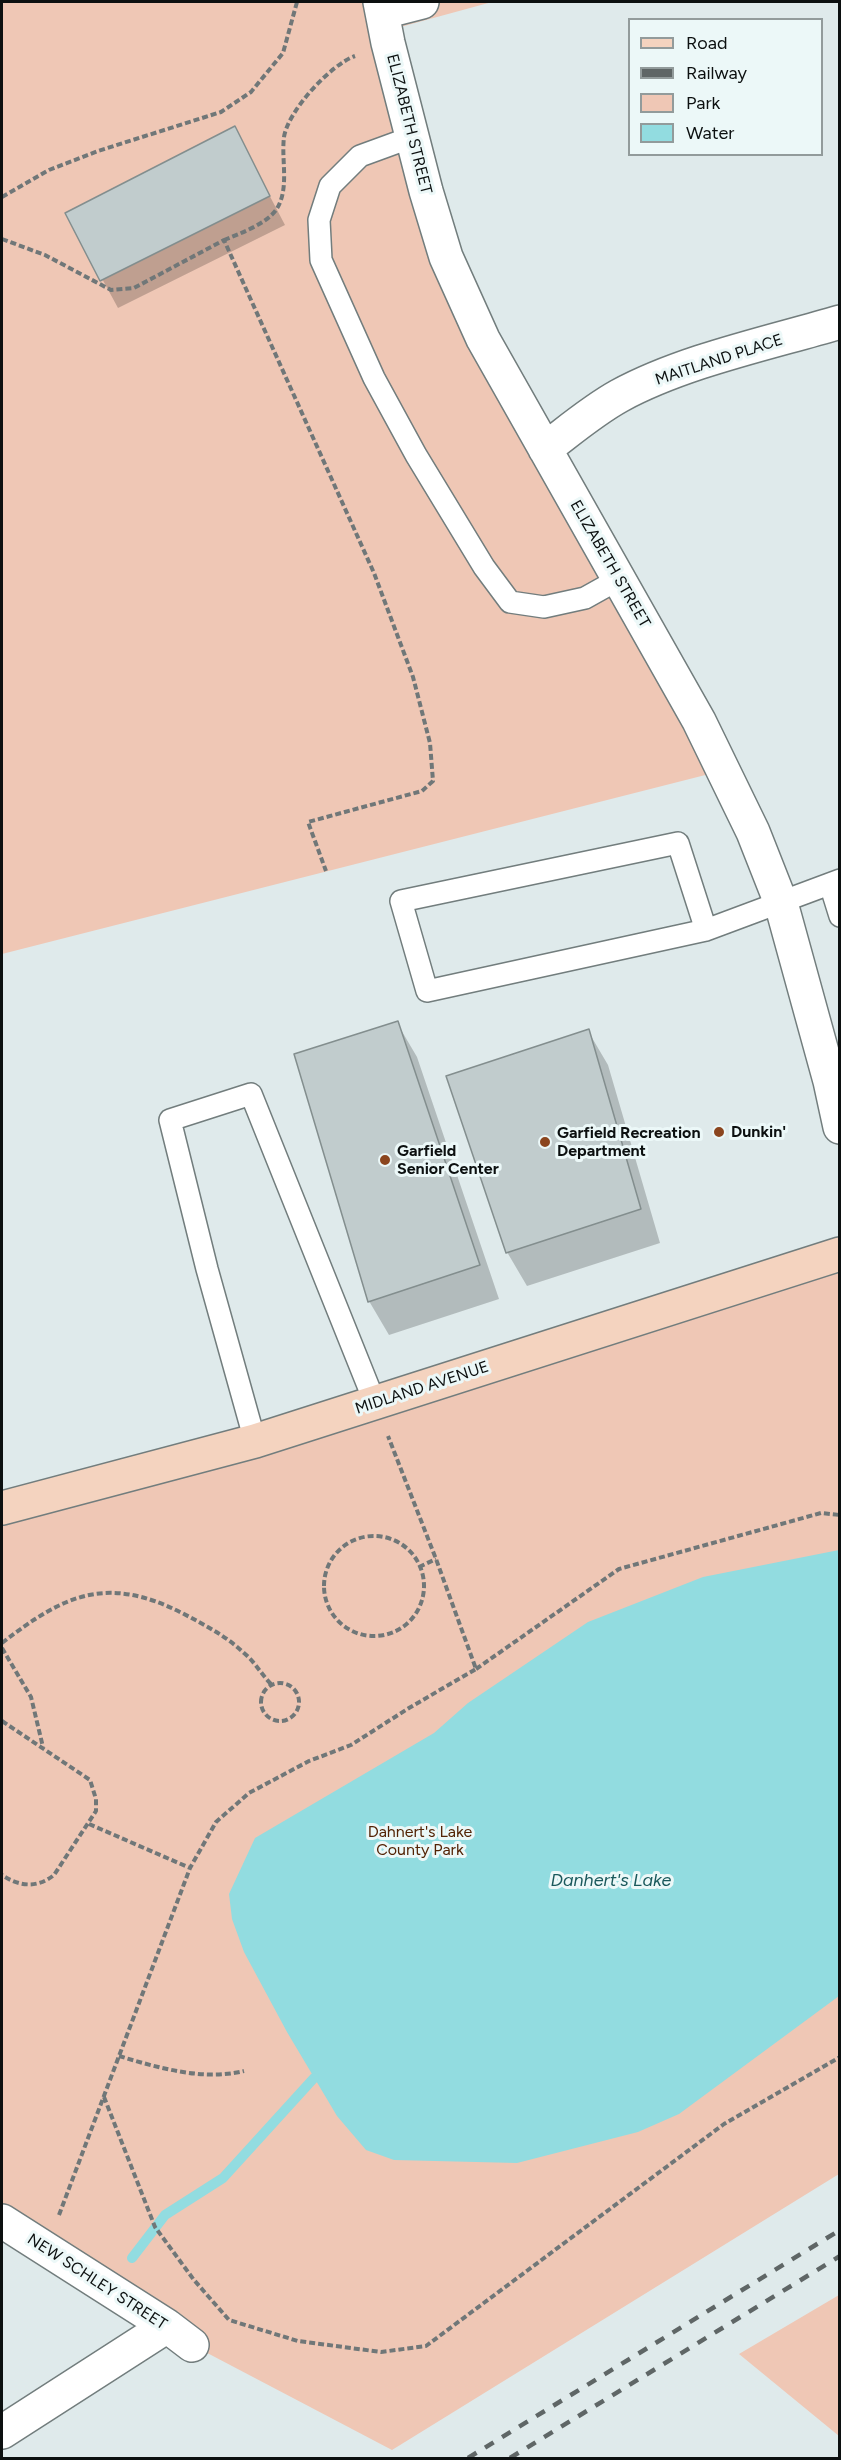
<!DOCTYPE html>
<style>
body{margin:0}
#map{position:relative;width:841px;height:2460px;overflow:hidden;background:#dfeaeb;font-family:Figtree,sans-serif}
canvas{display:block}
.frame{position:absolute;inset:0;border:3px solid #0c1010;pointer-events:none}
.legend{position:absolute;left:628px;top:18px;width:195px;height:138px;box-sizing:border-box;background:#ecf8f8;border:2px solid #929b9b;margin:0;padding:8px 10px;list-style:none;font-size:18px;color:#0c1010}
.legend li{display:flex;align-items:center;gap:12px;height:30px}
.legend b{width:30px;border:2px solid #929b9b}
</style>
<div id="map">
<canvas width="841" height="2460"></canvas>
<div class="frame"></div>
<ul class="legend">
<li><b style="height:8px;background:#f4d3bf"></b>Road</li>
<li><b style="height:8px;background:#5f6666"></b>Railway</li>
<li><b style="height:16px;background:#efc7b5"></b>Park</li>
<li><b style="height:16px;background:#92dce0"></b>Water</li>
</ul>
</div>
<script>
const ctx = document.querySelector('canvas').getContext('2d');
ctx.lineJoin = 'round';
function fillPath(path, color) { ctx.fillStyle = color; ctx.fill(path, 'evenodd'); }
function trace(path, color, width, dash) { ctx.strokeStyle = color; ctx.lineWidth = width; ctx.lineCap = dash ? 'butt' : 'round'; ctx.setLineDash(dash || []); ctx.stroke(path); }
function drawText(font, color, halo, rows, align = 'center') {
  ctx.font = font + ' Figtree,sans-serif'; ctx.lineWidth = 6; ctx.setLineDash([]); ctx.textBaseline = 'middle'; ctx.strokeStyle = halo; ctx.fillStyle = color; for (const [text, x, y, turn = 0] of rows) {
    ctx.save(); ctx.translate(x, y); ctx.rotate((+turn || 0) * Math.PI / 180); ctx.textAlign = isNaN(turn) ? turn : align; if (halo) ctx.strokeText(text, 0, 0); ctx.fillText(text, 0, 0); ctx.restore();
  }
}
const green = new Path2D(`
 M2,2H492L382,32L450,282L725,770L2,954Z
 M839,1254V2174L392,2450L192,2345L2,2221V1508Z
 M839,2295V2436L739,2354Z`);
const water = new Path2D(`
 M839,1550V1996L679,2114L638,2132L517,2163L394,2160L366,2150L337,2116L287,2032L244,1952L232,1919L229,1894L255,1838L434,1733L468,1703L588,1622L703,1577Z`);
const shadow = new Path2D(`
 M234,128L285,225L118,308L67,214Z
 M397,1023L417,1057L499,1299L389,1335L369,1301Z
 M588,1031L608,1065L660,1243L527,1286L507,1252Z`);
const stream = new Path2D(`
 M132,2258L165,2215L223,2178L314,2078`);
const building = new Path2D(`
 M235,126L270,196L100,281L65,213Z
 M398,1021L480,1265L368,1302L294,1054Z
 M589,1029L641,1209L506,1253L446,1076Z`);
const path = new Path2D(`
 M2,197L49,170L98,151L221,112L251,92L283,53L297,2
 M2,239L45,255L111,290L134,288L224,240L374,573L413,677L430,743L433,781L422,791L308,822L326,871
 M224,240C239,234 266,224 276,210C290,189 281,161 284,137C288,111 330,65 355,56
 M324 1586a50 50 0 1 1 100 0a50 50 0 1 1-100 0Z
 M419,1567L436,1559
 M2,1643C65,1594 107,1575 182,1613C205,1625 226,1636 244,1653C255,1662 261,1674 271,1684
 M2,1648L31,1697L43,1747
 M476,1669L619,1569L821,1513L840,1515
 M261 1702a19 19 0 1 1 38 0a19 19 0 1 1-38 0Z
 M2,1721L90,1780L96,1799V1811L54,1875C37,1889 18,1886 2,1875
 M89,1824L190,1868
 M119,2056C159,2068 203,2081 244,2071
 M104,2097L155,2227L194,2280L229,2320L298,2341L381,2352L426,2346L724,2124L840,2057
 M59,2215L190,1868L216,1822L249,1793L309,1761L351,1745L409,1708L476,1669L436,1559L388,1436`);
const lane = new Path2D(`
 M412,137L360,156L330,186L319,220L321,260L374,378L416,455L484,567L510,602L544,607L585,598L619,579
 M830,884L840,916
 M706,930L678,843L401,901L427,991L706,930L840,880
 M255,1441L207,1269L170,1120L251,1094L375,1403`);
const street = new Path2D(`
 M380,2L388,43L426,191L446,257L483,339L699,721L753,832L781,903L830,1081L840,1127
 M383,12L422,2
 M545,449C569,431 592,411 619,396C683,361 769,343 840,322
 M2,2221L167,2326L192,2345
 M2,2432L167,2326`);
const secondary = new Path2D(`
 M2,1508L255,1441L840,1254`);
const rail = new Path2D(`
 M468,2458L840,2230
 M510,2458L840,2256`);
const markers = [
 [719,1132,6,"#8b451e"],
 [545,1142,6,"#8b451e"],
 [385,1160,6,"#8b451e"]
];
const streetNames = [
 ["ELIZABETH STREET",409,124,76],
 ["MAITLAND PLACE",719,360,-18],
 ["ELIZABETH STREET",610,564,60],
 ["MIDLAND AVENUE",422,1388,-18],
 ["NEW SCHLEY STREET",97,2282,33]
];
const poiNames = [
 ["Dunkin'",731,1132],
 ["Garfield Recreation",557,1133],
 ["Department",557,1151],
 ["Garfield",397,1151],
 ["Senior Center",397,1169]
];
const parkNames = [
 ["Dahnert's Lake",420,1832],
 ["County Park",420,1850]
];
const waterNames = [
 ["Danhert's Lake",611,1881]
];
fillPath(green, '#efc7b5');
fillPath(water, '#92dce0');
fillPath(shadow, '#0003');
trace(stream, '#92dce0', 10);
fillPath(building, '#c1cccd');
trace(building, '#838e8e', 1.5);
trace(lane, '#727d7d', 24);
trace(street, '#727d7d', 36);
trace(secondary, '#727d7d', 36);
trace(path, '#707778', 4, [6, 3]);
trace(lane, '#fff', 21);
trace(street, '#fff', 33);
trace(secondary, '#f4d3bf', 33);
trace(rail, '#5f6666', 4.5, [10, 10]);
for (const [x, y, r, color] of markers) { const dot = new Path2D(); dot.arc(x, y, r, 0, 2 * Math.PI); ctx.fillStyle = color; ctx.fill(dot); trace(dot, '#ecf8f8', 2); }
drawText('16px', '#0c1010', '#ecf8f8', streetNames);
drawText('bold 16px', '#0c1010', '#ecf8f8', poiNames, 'left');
drawText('16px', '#532305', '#ecf8f8', parkNames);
drawText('italic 18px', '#1a595c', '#ecf8f8', waterNames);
</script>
